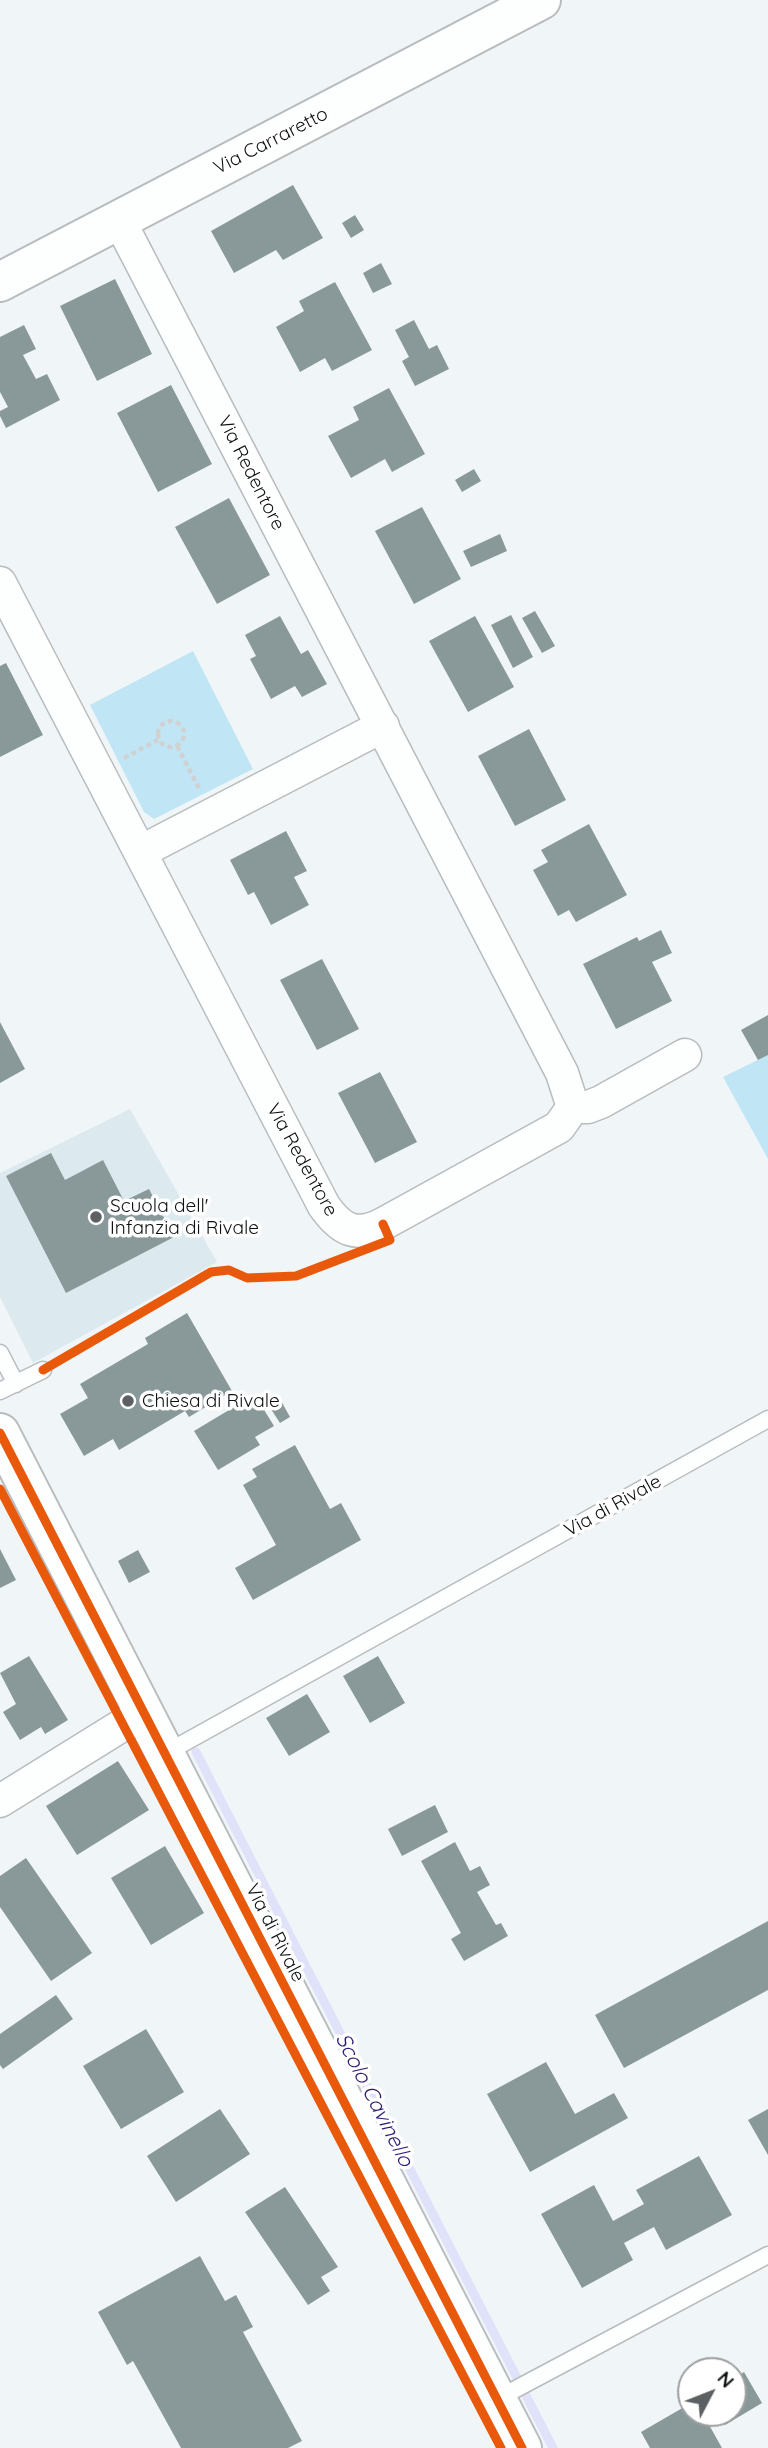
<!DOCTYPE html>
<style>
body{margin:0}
#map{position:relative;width:768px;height:2448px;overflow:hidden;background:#f0f6f8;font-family:Quicksand,sans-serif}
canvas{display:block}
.north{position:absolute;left:677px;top:2357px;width:70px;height:70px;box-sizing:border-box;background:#fff;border:2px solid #9e9fa0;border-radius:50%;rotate:48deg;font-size:19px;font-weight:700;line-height:28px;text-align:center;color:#0d1012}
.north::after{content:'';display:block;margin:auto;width:24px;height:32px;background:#5c6062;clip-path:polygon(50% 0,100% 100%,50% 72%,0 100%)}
</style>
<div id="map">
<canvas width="768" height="2448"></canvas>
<div class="north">N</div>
</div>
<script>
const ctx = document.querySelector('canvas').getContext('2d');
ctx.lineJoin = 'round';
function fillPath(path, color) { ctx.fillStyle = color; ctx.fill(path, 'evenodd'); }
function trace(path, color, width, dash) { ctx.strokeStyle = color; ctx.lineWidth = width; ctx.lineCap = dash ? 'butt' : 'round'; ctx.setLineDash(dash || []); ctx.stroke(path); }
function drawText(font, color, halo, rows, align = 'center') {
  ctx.font = font + ' Quicksand,sans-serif'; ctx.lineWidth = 7; ctx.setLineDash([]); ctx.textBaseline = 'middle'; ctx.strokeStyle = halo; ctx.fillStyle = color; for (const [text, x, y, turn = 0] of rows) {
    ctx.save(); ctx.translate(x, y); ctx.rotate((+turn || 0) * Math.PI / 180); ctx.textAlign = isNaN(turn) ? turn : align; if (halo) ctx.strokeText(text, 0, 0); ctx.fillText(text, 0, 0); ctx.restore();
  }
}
const built = new Path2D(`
 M130,1109L217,1262L33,1363L0,1297V1173Z`);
const green = new Path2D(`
 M193,651L253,769L154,819L144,812L90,705Z
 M768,1055V1159L723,1077Z`);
const stream = new Path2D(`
 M196,1752L553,2448`);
const building = new Path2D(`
 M293,185L323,238L283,260L276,250L234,273L211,231Z
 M355,215L364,230L351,238L342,223Z
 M381,263L392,284L373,293L363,273Z
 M115,279L152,354L97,381L60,306Z
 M335,282L372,350L332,371L325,358L300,372L276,327L304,311L299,301Z
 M414,320L429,349L437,345L449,369L415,386L402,361L409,357L395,330Z
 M24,325L36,349L23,355L36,379L47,374L60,400L6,428L0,416V411L8,407L0,392V337Z
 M171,385L212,464L158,492L117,413Z
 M389,388L425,454L392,472L385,459L351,478L328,436L359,420L353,407Z
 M474,469L481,481L462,492L455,480Z
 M229,498L270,575L217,604L175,527Z
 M422,507L461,579L414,604L375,531Z
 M500,534L507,551L471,567L463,551Z
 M535,611L555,646L542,653L522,618Z
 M511,615L533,657L513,668L491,625Z
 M280,616L301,654L308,650L327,684L302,697L295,686L271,699L250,659L256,656L245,635Z
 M475,616L514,687L468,712L429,641Z
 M6,663L43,735L0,757V666Z
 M529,729L566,800L515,826L478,756Z
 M589,824L627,895L576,922L569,910L558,916L533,870L548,862L541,850Z
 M286,831L307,871L294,877L309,905L271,925L254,892L248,895L230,860Z
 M661,930L672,953L652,962L672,1001L616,1029L583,964L637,937L639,941Z
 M322,959L359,1029L317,1050L280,980Z
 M768,1015V1055L758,1060L741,1030Z
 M0,1022L25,1069L0,1083Z
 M380,1072L417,1142L375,1163L338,1093Z
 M51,1153L65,1180L103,1160L124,1201L149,1189L174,1237L66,1293L6,1176Z
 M187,1313L232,1391L189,1417L185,1411L119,1450L113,1439L84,1456L60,1414L88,1398L80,1384L148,1344L145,1338Z
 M280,1399L290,1417L280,1423L269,1406Z
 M258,1400L274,1426L255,1437L260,1445L218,1470L194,1431L239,1404L242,1410Z
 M295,1445L330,1509L341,1503L361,1540L253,1600L235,1568L276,1545L243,1485L257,1477L252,1469Z
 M0,1549L16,1580L0,1588Z
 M138,1550L150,1572L129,1583L118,1561Z
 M29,1656L68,1720L45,1734L41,1727L20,1740L3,1712L16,1704L0,1673Z
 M378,1656L405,1703L370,1723L343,1676Z
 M307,1694L330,1732L289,1756L266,1718Z
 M118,1761L149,1810L77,1855L46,1806Z
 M435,1805L448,1832L402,1856L388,1829Z
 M455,1842L470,1871L480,1866L490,1885L477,1892L496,1925L501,1923L508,1936L464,1961L451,1939L461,1933L421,1861Z
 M165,1846L204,1913L151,1945L111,1878Z
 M26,1858L92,1953L51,1981L0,1907V1876Z
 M768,1921V1990L624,2068L595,2015Z
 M56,1995L73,2019L3,2069L0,2065V2034Z
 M146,2029L184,2092L121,2129L83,2066Z
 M546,2062L575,2114L614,2093L628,2118L530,2172L487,2094Z
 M220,2109L250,2154L176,2202L147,2156Z
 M768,2109V2155L748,2120Z
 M699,2156L732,2215L666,2250L654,2227L624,2243L633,2260L582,2288L541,2214L594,2185L613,2221L644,2204L636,2190Z
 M285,2187L338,2267L321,2277L330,2291L308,2305L245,2212Z
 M200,2256L225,2301L236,2295L253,2327L243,2332L302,2441L288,2448H181L133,2361L127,2365L98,2312Z
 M744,2372L762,2403L725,2425L720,2417L708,2423L722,2448H650L641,2432L691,2403V2413H733V2379Z`);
const path = new Path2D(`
 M158 734a13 13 0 1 1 26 0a13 13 0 1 1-26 0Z
 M177,746L200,790
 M124,758L158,740`);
const service = new Path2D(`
 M0,1353L16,1384
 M0,1391L43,1370
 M164,1754L768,1419
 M497,2399L768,2255`);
const minor = new Path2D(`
 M119,220L562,1073L573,1107
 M0,583L324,1206C341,1230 356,1238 383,1224L559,1127L573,1107H588L601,1102L685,1055
 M140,852L383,726
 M0,1801L124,1724L143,1715`);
const tertiary = new Path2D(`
 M0,282L541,0
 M0,1433L522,2448`);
const cycleway = new Path2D(`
 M43,1370L211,1272L229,1270L247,1278L296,1276L390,1240L383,1224
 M0,1433L522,2448
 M0,1489L501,2448`);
const markers = [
 [96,1217,7,"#5c6062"],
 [128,1401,7,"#5c6062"]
];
const streetNames = [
 ["Via Carraretto",271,141,-27],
 ["Via Redentore",251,473,63],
 ["Via Redentore",302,1160,61],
 ["Via di Rivale",613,1506,-29],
 ["Via di Rivale",275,1933,63]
];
const poiNames = [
 ["Scuola dell'",110,1206],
 ["Infanzia di Rivale",110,1228],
 ["Chiesa di Rivale",142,1401]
];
const waterNames = [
 ["Scolo Cavinello",374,2100,63]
];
fillPath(built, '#dce9ee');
fillPath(green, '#c0e6f5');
trace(stream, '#dfe2f9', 9);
fillPath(building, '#89999a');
trace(service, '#b8bcbe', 19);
trace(minor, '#b8bcbe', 35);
trace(tertiary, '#b8bcbe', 42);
trace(path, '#cfd1d2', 4.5, [5, 3.5]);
trace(service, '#fdfefe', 16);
trace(minor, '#fdfefe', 32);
trace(tertiary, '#fdfefe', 38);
trace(cycleway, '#e8590c', 9);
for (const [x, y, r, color] of markers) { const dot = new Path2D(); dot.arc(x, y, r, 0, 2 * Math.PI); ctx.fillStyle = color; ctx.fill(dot); trace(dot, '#fff', 2.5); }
drawText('19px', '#0d1012', '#fff', streetNames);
drawText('19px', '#0d1012', '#fff', poiNames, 'left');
drawText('italic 21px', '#2d1b72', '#fff', waterNames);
</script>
